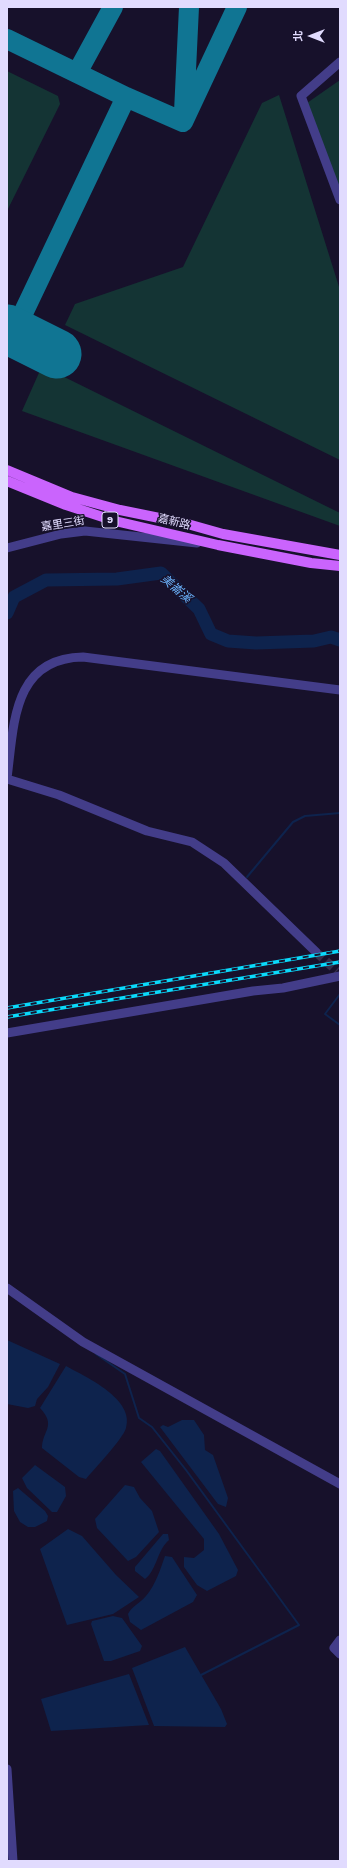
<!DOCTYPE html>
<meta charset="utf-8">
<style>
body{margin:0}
#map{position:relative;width:347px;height:1868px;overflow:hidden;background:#17112b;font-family:"Work Sans","Noto Sans TC",sans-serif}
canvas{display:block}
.frame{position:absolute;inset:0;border:8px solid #e1dbfe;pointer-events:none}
.north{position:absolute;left:291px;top:16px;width:40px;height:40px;-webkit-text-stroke:3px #17112b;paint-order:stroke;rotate:270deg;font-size:11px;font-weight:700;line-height:16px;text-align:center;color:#e1dbfe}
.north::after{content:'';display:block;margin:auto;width:14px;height:18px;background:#e1dbfe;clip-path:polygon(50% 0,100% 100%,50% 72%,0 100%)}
</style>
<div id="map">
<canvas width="347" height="1868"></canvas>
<div class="frame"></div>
<div class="north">北</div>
</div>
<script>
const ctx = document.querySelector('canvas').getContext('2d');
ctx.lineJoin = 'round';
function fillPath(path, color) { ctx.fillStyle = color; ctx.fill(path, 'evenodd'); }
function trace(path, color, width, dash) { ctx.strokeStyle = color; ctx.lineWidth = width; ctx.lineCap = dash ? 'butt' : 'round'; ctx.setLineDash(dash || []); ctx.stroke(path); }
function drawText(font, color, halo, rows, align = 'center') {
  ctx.font = font + ' "Work Sans","Noto Sans TC",sans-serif'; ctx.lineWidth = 3; ctx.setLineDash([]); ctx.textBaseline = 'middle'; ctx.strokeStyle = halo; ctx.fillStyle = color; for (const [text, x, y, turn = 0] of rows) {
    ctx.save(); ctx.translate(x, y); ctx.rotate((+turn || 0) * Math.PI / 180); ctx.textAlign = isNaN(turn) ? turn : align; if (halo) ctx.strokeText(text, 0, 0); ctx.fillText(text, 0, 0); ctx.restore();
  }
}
const green = new Path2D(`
 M7,71L58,96L60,104L7,211Z
 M340,80V189L307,103Z
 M279,95L340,290V460L65,325L75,304L183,267L262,103Z
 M42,366L340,513V526L22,411Z`);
const water = new Path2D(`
 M7,1340L60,1364L48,1387L37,1399L35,1406L28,1408L7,1404Z
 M66,1366C86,1377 135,1399 126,1428C123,1439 95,1468 86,1479L79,1477L42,1448C42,1431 57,1426 40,1408Z
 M182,1420H194L204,1435L205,1450L213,1455L228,1498L226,1507L218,1504L160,1427L163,1425L168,1427Z
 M156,1449L160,1451L219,1534L238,1570L236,1576L207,1591L197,1585L184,1567V1557L194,1558L204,1550V1539L141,1462Z
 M35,1465L65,1487L66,1496L57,1512H52L27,1488L22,1478Z
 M125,1485L134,1487L140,1498L152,1511L159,1532L136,1557L128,1561L97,1528L95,1519Z
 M18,1488L45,1511L48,1516L47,1521L35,1527H28L20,1522L14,1511L13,1491Z
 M68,1529L82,1536L116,1575L139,1597L113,1614L67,1625L40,1549Z
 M163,1534H168L169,1540C157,1550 157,1570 145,1579L135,1571V1567Z
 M165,1556L172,1557L197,1595L193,1602L141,1630L130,1622L128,1614C132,1606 140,1603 146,1596C156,1584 160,1570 165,1556Z
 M113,1616L122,1618L142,1646L140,1651L111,1661H104L91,1624L92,1621Z
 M185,1647L221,1709L227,1724L225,1727L154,1726L132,1668Z
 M129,1674L149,1725L51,1731L41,1699Z`);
const stream = new Path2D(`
 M247,877L293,822L305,816L340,813
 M340,994L325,1014L340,1025
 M96,1354L125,1374L139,1418L152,1427L186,1470L299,1625L201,1675`);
const river = new Path2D(`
 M7,613L14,597L46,580L117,579L161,573L199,609L211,634L228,641L256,643L314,641L331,637L340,640`);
const taxiway = new Path2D(`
 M7,39L126,97L183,122
 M77,73L113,7
 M184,112L189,7
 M183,122L237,7
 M7,347L126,97`);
const runway = new Path2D(`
 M7,329L57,354`);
const minorTunnel = new Path2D(`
 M316,952L337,971`);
const minor = new Path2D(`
 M340,62L301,96L340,200
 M7,548L61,534L85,531L197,543
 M7,778C14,726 12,658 83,657L340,690
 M7,779L59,795L147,831L192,842L224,863L316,952
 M7,1033L253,991L283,988L340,976
 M7,1288L83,1342L340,1484
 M340,1640L334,1648L340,1654
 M7,1769L13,1861`);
const major = new Path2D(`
 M7,470L72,497L120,510L184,523L223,534L340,555
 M7,481L66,505L115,521L218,545L311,563L340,566`);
const rail = new Path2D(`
 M7,1008L340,951
 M7,1017L340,962`);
const shields = [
 [110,520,16]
];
const shieldNames = [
 ["9",110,520]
];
const streetNames = [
 ["嘉新路",174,522,14],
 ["嘉里三街",63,524,-9]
];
const waterNames = [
 ["美崙溪",176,589,40]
];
fillPath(green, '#143434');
fillPath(water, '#0e234d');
trace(stream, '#0e234d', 2);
trace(river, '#0e234d', 13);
trace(taxiway, '#107593', 20);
trace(runway, '#107593', 49);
trace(minorTunnel, '#352f4b', 9, [9, 4.5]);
trace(minor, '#433d89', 9);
trace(major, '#ca64fd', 10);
trace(rail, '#0ad9fb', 3.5);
trace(rail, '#17112b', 2, [6]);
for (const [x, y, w] of shields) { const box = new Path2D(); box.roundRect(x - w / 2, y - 8, w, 16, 3); ctx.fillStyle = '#17112b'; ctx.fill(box); trace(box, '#e1dbfe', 1); }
drawText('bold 10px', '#e1dbfe', null, shieldNames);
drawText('11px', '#e1dbfe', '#17112b', streetNames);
drawText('italic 12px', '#6bb3fd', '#17112b', waterNames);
</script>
